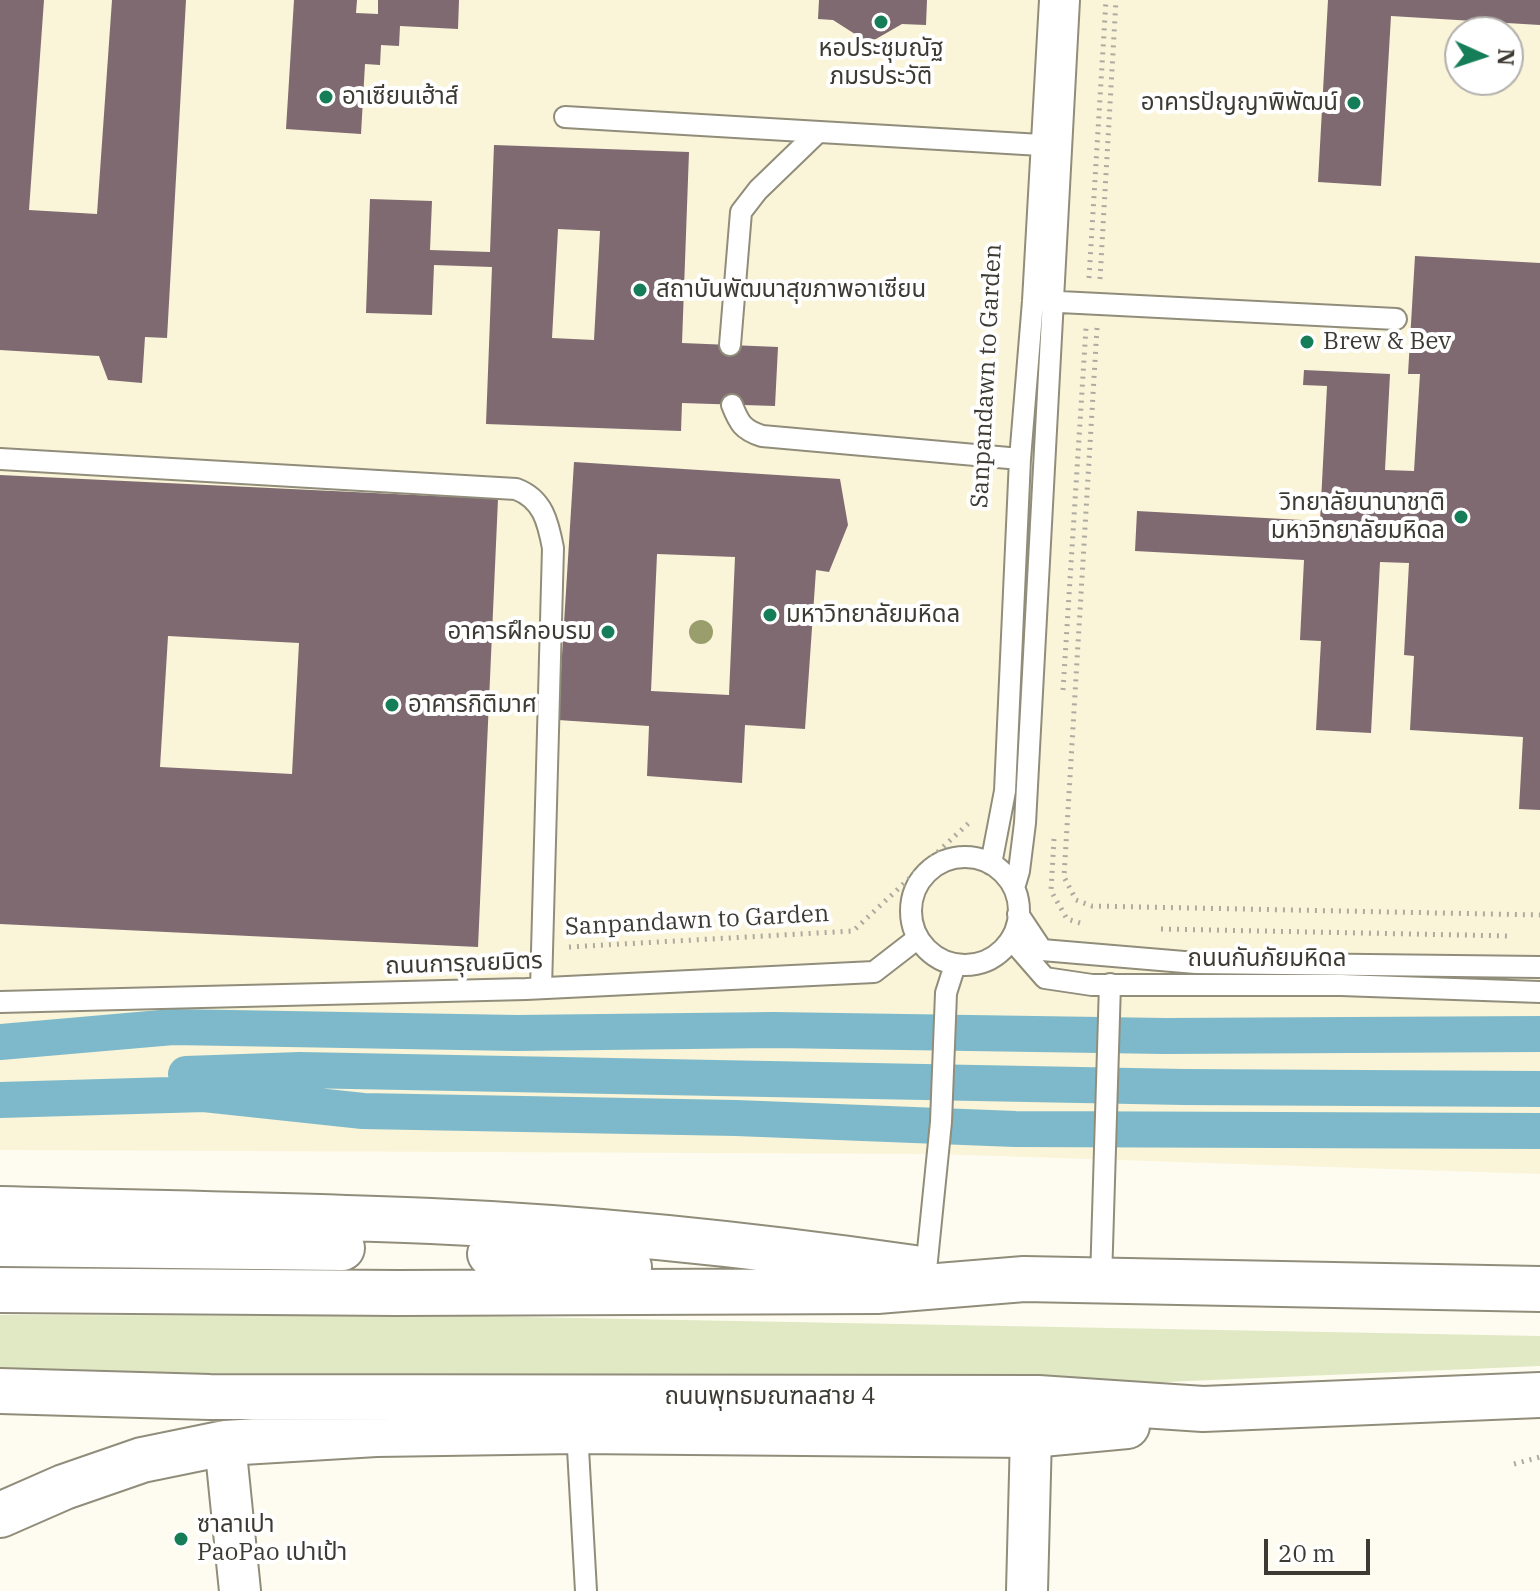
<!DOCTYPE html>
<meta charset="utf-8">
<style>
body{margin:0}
#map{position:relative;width:1540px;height:1591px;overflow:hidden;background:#fefcf0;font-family:"IBM Plex Serif",serif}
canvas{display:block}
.north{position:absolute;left:1444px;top:16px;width:80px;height:80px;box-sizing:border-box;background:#fff;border:2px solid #b1b0ad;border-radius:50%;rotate:93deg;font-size:22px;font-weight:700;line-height:32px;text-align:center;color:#3c3a32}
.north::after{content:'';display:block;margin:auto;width:28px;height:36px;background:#157e59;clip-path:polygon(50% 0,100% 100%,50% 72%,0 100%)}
.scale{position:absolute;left:1264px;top:1539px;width:106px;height:36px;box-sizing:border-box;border:4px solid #3c3a32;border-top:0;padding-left:10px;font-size:24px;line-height:28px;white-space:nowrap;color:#3c3a32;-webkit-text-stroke:6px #fff;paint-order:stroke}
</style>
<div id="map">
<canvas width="1540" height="1591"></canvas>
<div class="north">N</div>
<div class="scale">20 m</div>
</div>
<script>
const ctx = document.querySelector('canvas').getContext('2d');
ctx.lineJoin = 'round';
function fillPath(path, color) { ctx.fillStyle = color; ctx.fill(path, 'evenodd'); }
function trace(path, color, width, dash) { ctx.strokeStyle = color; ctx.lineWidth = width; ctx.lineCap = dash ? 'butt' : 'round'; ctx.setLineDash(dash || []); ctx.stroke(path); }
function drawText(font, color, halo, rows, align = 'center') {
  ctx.font = font + ' "IBM Plex Serif","Noto Sans Thai",serif'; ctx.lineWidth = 8; ctx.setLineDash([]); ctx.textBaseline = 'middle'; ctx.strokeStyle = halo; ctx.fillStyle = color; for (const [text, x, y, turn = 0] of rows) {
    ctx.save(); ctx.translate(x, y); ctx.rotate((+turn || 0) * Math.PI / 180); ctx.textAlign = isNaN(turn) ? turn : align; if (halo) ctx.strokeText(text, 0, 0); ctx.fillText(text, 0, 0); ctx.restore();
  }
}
const built = new Path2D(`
 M0,0H1540V1174L938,1154L0,1150ZM1460,32H1508V80H1460Z`);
const green = new Path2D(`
 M0,1315L468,1316L1540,1336V1366L1118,1384L0,1378Z`);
const canal = new Path2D(`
 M0,1042L173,1027L517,1033L774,1030L1165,1036L1540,1034
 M186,1074L300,1070L1184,1087L1540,1089
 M0,1100L204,1094L363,1111L736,1118L1015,1129L1540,1131`);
const building = new Path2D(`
 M0,0H44L29,210L97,214L112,0H186L167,338L145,337L142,383L108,380L99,356L0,350Z
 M294,0H357L356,13L378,14V0H459L458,29L400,26L399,46L381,45L380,65L365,64L361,134L286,129Z
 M819,0H927L926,25L902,24L869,43L833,20L818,19Z
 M1328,0H1540V25L1391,16L1381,186L1318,182Z
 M494,145L689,152L682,343L778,347L775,406L682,403L681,431L486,424L492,267L434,265L432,315L366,313L370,199L432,201L430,250L490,252ZM558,229L600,231L594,340L552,338Z
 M1415,256L1540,263V810L1519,809L1523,737L1410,730L1414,656L1404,655L1409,563L1380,562L1371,733L1316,730L1321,641L1300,640L1304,560L1135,551L1137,511L1320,521L1327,386L1303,385L1304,370L1390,374L1385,470L1414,471L1420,374H1408Z
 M574,462L840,479L848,525L829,572L816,570L805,729L745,725L742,783L647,776L649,726L558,720ZM657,554L735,557L729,695L651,691Z
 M0,475L498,499L478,947L0,924ZM168,636L299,643L292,774L160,767Z`);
const path = new Path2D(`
 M1089,278L1106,0
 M1100,279L1116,0
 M1097,328L1064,877L1076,900L1092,906L1540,915
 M1063,690L1086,328
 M1054,839L1051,891L1067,919L1080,923
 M1161,929L1511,936
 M569,947L853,931L972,820
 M1514,1464L1540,1457`);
const lane = new Path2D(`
 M565,117L1041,145
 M1040,301L1396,319
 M730,345L741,212L758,190L817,133
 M732,405C739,423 743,430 762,436L1020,459
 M0,459L516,489C543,499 548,522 553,548L541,988
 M911 911a54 54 0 1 1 108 0a54 54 0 1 1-108 0Z
 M991,864L1005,791L1020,459L1033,301L1050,0
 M1014,888L1019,871L1025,823L1069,0
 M1018,914L1042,950L1196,963L1540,967
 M1011,939L1045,978L1092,985H1341L1540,992
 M0,1002L526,989L874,972L918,938
 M926,1270L941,1122L946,993L955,965
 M1101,1280L1110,984
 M577,1431L586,1591`);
const street = new Path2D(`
 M225,1443L240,1591
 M1027,1591L1031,1435`);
const secondary = new Path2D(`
 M0,1209C144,1213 287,1215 431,1221C593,1228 754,1245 914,1268
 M0,1244L342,1248
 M490,1254L629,1267
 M0,1290L398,1293L877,1291L1024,1279L1540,1289
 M0,1391L210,1397L1038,1398L1203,1409L1540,1395
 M0,1515L64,1487L142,1460L225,1443L376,1434L577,1431L1031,1435L1127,1426`);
const trees = [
 [701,632]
];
const markers = [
 [881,22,8,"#157e59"],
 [326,97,8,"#157e59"],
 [1354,103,8,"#157e59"],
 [640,290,8,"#157e59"],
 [1307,342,8,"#157e59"],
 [1461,517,8,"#157e59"],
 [770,615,8,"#157e59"],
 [608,632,8,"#157e59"],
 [392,705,8,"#157e59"],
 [181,1539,8,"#157e59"]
];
const poiNames = [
 ["หอประชุมณัฐ",881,49,"center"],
 ["ภมรประวัติ",881,77,"center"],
 ["อาเซียนเฮ้าส์",342,97],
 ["อาคารปัญญาพิพัฒน์",1338,103,"right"],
 ["สถาบันพัฒนาสุขภาพอาเซียน",656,290],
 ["Brew & Bev",1323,342],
 ["วิทยาลัยนานาชาติ",1445,503,"right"],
 ["มหาวิทยาลัยมหิดล",1445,531,"right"],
 ["มหาวิทยาลัยมหิดล",786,615],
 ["อาคารฝึกอบรม",592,632,"right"],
 ["อาคารกิติมาศ",408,705],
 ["ซาลาเปา",197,1525],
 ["PaoPao เปาเป้า",197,1553]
];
const streetNames = [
 ["Sanpandawn to Garden",987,376,-87],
 ["Sanpandawn to Garden",697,921,-3],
 ["ถนนกันภัยมหิดล",1267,959],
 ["ถนนการุณยมิตร",464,964,-2],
 ["ถนนพุทธมณฑลสาย 4",770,1397]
];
fillPath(built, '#faf4d8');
fillPath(green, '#e1e8c4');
trace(canal, '#7db9ca', 36);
fillPath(building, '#7e6a70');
trace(lane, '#918d7b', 24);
trace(street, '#918d7b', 44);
trace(secondary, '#918d7b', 48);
trace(path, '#adaba1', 5, [2, 6]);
trace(lane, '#fff', 20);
trace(street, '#fff', 40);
trace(secondary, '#fff', 44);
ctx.fillStyle = '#9a9e6c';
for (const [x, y] of trees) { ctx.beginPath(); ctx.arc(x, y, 12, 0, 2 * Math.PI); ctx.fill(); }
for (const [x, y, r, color] of markers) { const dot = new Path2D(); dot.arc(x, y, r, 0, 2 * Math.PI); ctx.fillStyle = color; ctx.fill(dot); trace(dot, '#fff', 3); }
drawText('24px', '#3c3a32', '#fff', poiNames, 'left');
drawText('24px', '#3c3a32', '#fff', streetNames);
</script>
